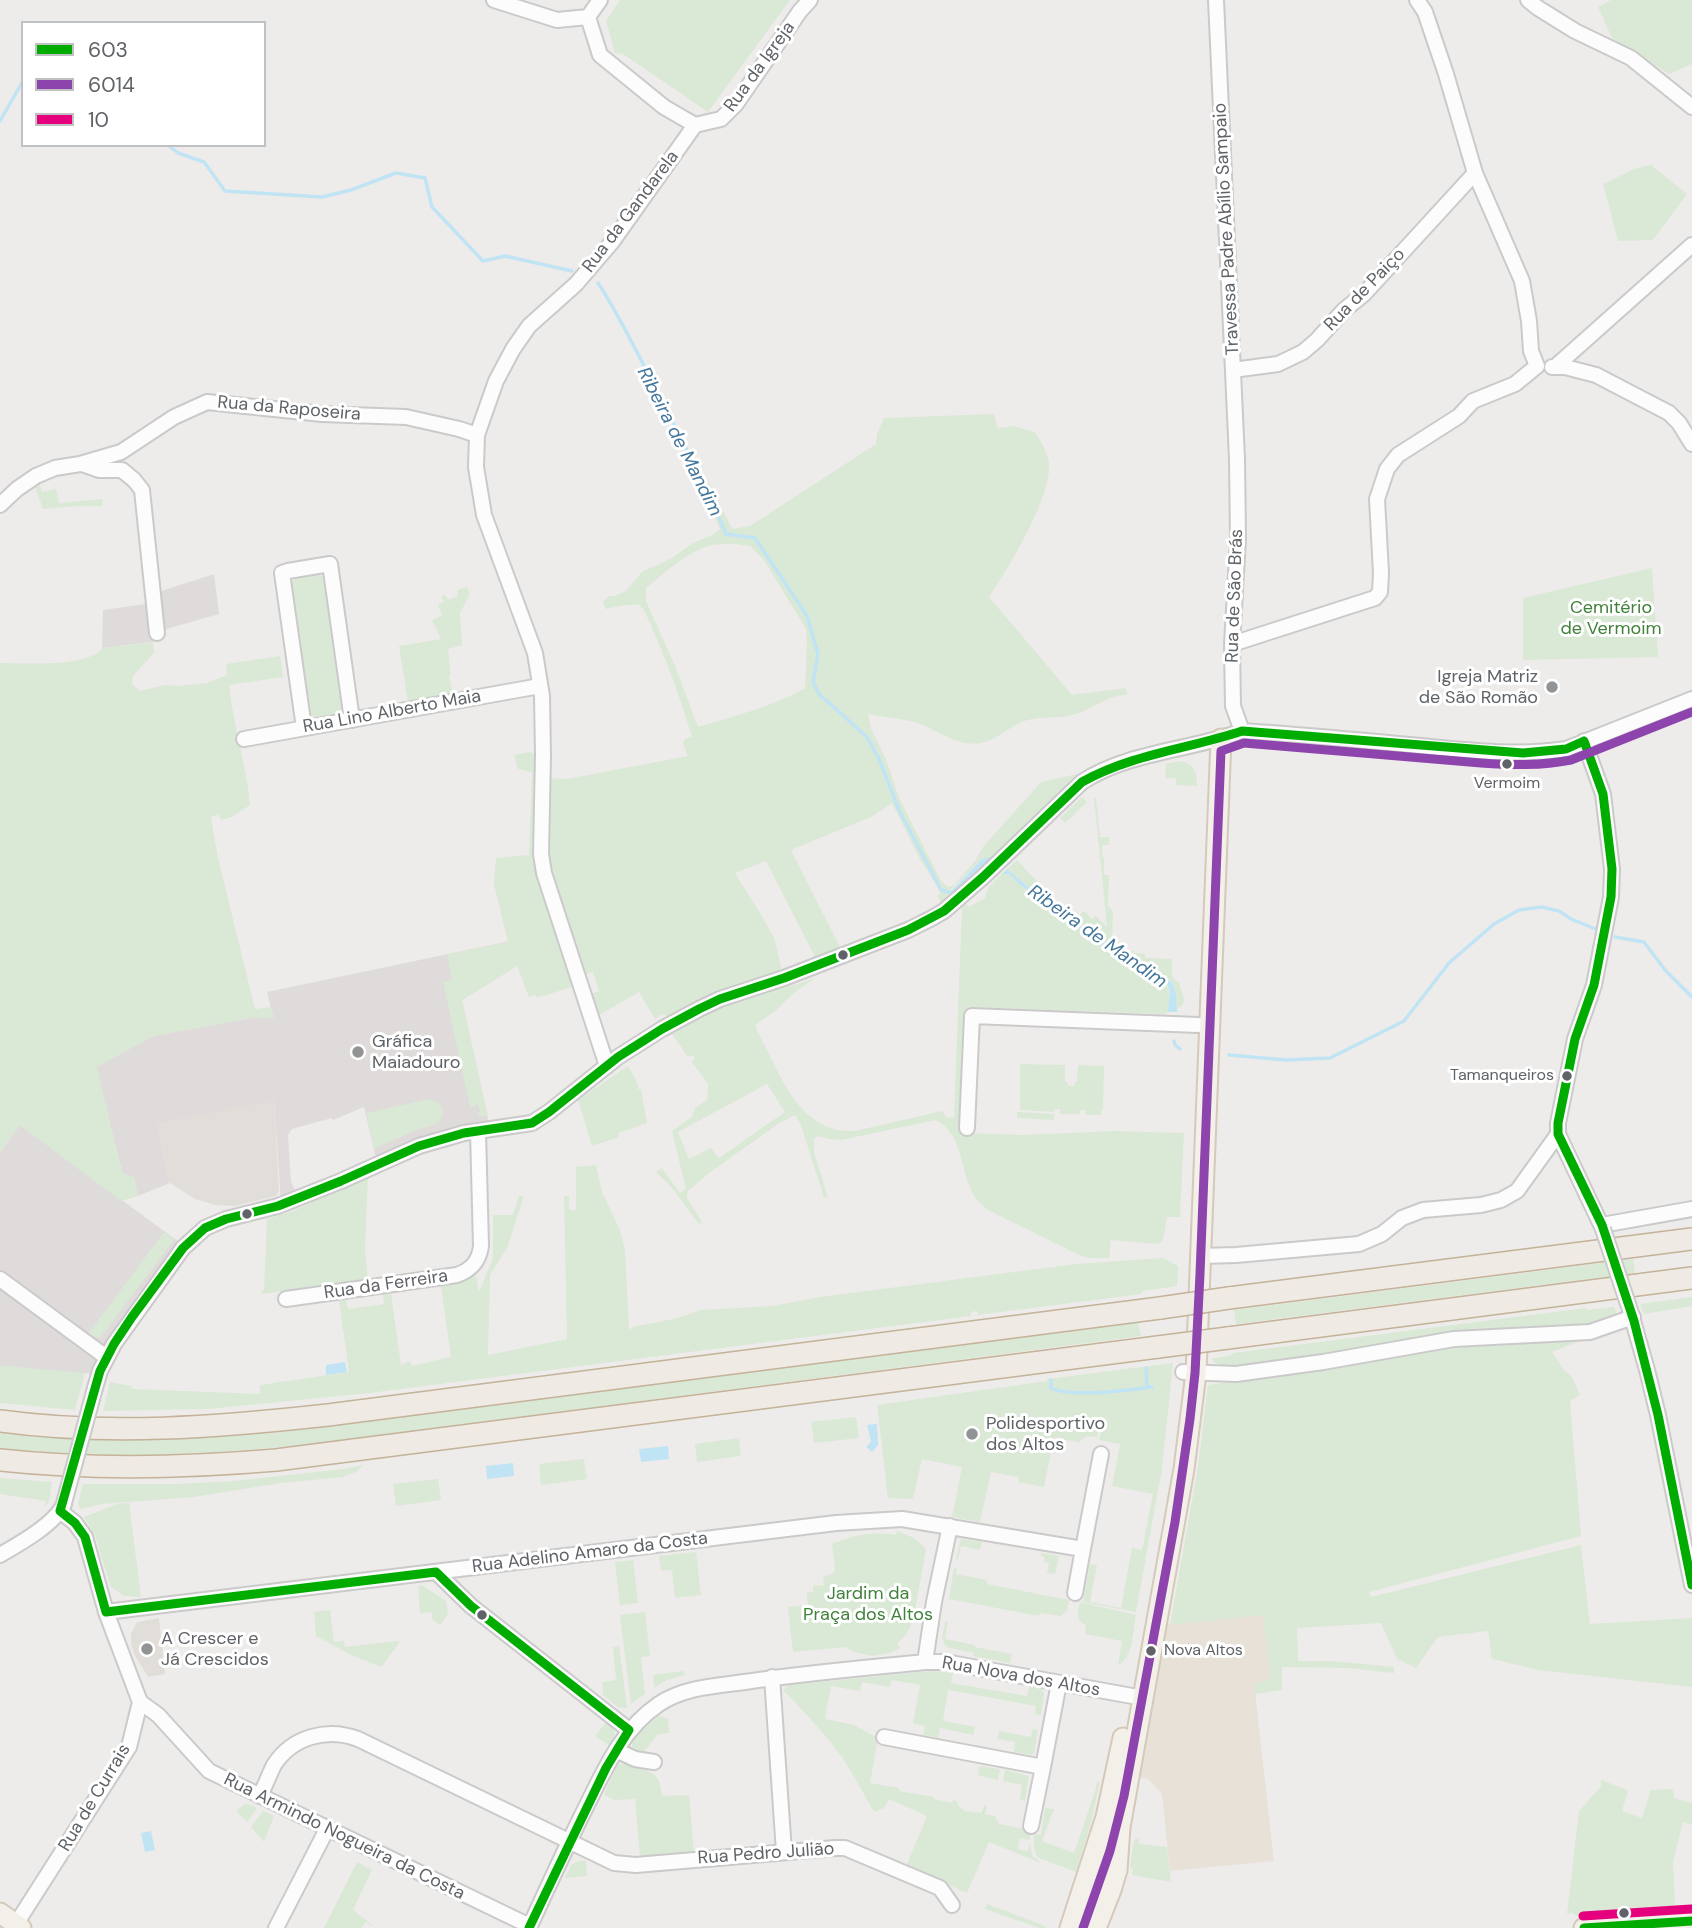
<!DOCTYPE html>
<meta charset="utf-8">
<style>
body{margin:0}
#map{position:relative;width:1692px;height:1928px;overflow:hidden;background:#eeecea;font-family:"DM Sans",sans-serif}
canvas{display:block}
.legend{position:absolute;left:21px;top:21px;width:245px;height:126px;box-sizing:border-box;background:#fff;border:2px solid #bfc1c2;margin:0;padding:9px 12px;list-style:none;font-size:21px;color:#5f6367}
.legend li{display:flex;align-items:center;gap:14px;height:35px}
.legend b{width:35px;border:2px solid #bfc1c2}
</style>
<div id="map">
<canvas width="1692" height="1928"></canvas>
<ul class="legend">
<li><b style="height:9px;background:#00ac00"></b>603</li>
<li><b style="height:9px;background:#8e44ad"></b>6014</li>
<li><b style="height:9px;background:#e5007d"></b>10</li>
</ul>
</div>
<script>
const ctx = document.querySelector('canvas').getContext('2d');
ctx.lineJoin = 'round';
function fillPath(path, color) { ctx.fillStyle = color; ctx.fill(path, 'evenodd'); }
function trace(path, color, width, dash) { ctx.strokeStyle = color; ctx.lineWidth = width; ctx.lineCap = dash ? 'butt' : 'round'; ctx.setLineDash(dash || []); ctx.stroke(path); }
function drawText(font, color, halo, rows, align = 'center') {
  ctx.font = font + ' "DM Sans",sans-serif'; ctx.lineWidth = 6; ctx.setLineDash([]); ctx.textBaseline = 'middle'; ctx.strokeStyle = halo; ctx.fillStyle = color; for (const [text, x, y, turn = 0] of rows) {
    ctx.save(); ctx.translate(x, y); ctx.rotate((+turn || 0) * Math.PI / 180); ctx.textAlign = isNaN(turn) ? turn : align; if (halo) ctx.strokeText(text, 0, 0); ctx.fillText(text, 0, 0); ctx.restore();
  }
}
const commercial = new Path2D(`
 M1264,1615L1271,1681L1254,1683L1274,1861L1170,1871L1162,1794L1148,1779L1130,1776L1157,1626Z`);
const industrial = new Path2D(`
 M214,574L219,614L163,630L155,593Z
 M153,603L157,641L102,648L103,610Z
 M510,941L517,966L462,1000L490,1128L376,1158L364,1107L333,1120L332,1118L292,1129L288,1135L291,1182L298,1196L281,1203L274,1101L157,1124L170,1183L138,1196L134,1177L128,1176L122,1172L96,1067L153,1036L256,1017L273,1018L267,992Z
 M20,1125L183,1245L97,1374L0,1367V1152Z`);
const education = new Path2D(`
 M274,1100L279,1191L276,1196L235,1206L216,1205L195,1199L170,1183L157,1124Z
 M159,1618L165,1674L148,1677L134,1654L131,1644V1634L137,1622Z`);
const green = new Path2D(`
 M620,0H790L708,112L623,54L615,53L606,21Z
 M1611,0H1692V64L1669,74L1612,38L1598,7Z
 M1651,165L1687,194L1653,240L1618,241L1603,184L1634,169Z
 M994,414L997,428L1014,426L1036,433C1040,441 1046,450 1048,458C1057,490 1007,570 989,597L1072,695L1126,688L1127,695C1109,694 1090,711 1072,715C1057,719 1040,716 1024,721C1009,727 997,740 981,743C955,748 934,726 910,721C896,718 882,717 868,714L871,729L886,759L899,798L941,881L948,887L954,885L975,861L983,847L1041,782L1077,774L994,856L982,859L949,891L950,894L953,893L942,904L937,895L941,893L919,857L892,803L871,817L791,850L841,949L816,959L766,861L735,873L763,918L775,940L782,972L718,993L669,1017L662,1014L655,1019L639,992L596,1017L589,995L599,991L593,972L583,975L549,865L547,854L548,778L567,779L688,756L683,744L685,739L692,737C679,693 663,651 644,610L639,605C628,604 618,606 606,609L603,602L609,596H615L626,591L642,572L672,558L693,543L712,535L720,529L702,490L709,482L732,529L750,526L876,444L877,434L884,418ZM735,544L750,546L764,560L806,629L807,640L805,688C772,707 734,716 698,727L675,666L646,601V588C663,574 690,550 712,545C720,544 727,544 735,544Z
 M38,481L42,492L56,489L59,503L103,499L102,506H79L43,509L34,484Z
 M1652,568L1658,657L1523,660V598Z
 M319,575L323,577L342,710L339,713L315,717L311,715L292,582L294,579Z
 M467,587L470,594L460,613L462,645L448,649L451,675H449L453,695L408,702L399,646L441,639L432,620L442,615L438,605L444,602L441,596L445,595L448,600L458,596L457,590Z
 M153,642L154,653L133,676L132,684L140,691L165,685L178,686L207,683L227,675L226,664L280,656L283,677L229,685C233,726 247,765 250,805L232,817L221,820L218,814L211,817L218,858L255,1009L271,1007L274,1018L256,1017L153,1036L97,1067L121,1169L125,1175L134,1177L138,1196L121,1201L20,1125L0,1152V663C22,663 89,668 102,648Z
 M530,752L537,756L535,854L533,855L543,895L575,986L537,998L536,995L529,997L517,966L462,1000L488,1117L480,1116L476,1113L480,1112L478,1104L470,1108L443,982L452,980L447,954L508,942L494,884L496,858L529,855L532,772L518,769L514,755Z
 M1180,761C1195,764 1197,772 1197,786L1176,785V778H1165L1166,764Z
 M1082,797L1087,802L1065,823L1060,818Z
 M1094,798H1096L1100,837H1109V845H1102V857H1104V875H1109L1108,906L1113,911L1112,945L1119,950L1134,951V953L1145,954V958L1172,959V976L1177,982H1179L1184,999L1183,1005L1178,1008L1177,1012L1176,994L1172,982L1155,974L1119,953L1045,901L1007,869L1017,860L1061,907L1076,918L1084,911L1092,919L1096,916L1107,927Z
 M1002,874H1009L1020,885L1118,957L1168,987C1171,995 1170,1004 1168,1012L1164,1014L967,1007L962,1133L1024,1135L1114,1131L1184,1133L1180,1217H1167L1163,1240L1158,1244L1111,1240L1109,1258H1089L1077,1254L988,1210C982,1205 976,1200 973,1194C960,1170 963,1134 936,1120L841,1140L829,1139L818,1136L814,1139V1153L828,1197L824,1198L801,1125L796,1116H793L778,1124L709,1173L688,1191L687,1198L702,1222L699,1224L672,1188L656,1172L662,1168L680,1193L686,1189L672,1131L692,1117L695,1108L707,1100L708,1084L692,1062L695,1057L691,1055L688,1057L670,1031C691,1020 712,1007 735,1000C762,992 789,988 815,978L795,992L774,1012L755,1025C760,1037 766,1048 772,1060C789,1095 809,1133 855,1131L942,1111L947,1118L954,1117L962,907L966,904L969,907L985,898L988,888ZM767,1084L785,1112L719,1158L711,1148L689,1159L678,1132Z
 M1020,1064L1065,1065V1082L1068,1083V1086H1074L1075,1082H1077L1078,1065L1104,1066L1103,1110L1101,1111V1115H1086L1085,1110H1080V1114H1060V1109H1055L1054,1112L1020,1110Z
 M628,1066L638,1084V1089H641L647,1123L618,1133L619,1137L592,1146L578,1100Z
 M429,1099C441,1101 449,1115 437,1123C431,1127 422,1128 416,1130C402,1136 388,1143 374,1149L366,1113Z
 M1017,1112L1054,1114V1120L1017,1118Z
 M596,1165L602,1192L620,1230L625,1250L629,1330L633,1327L678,1318L701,1310L772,1306L820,1297L1076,1264L1163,1258L1178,1266L1177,1286L1142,1291L1141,1294L978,1315L977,1311L971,1312V1316L370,1393L208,1409L103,1411L110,1382L131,1386L132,1389L260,1394V1385L349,1372L339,1301L346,1300L348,1309L384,1304L383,1294L391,1293L401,1365L410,1361L412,1366L451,1357L441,1286L463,1282L476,1275L479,1292L493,1258V1215H513L519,1196H524L507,1248L490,1275L488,1355L567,1339L564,1196H569V1210H576V1167Z
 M368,1176L365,1251L368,1279L262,1294V1290H264L267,1219L293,1211Z
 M164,1232L174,1240L101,1337L92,1338L87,1335Z
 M1633,1259L1635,1273L1236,1324L1234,1310Z
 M1692,1297V1306L1644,1314L1640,1304Z
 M1614,1307L1617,1315L1603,1324L1274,1366L1222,1368L1211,1359L1232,1355L1233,1353L1586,1308L1587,1310Z
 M1138,1322L1141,1336L311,1444C265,1448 219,1453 172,1455C114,1457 57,1454 0,1448V1433C99,1442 194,1441 293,1431Z
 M1587,1338L1552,1352L1564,1370L1572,1377L1580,1395L1570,1401L1581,1536L1369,1592L1371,1597L1581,1545L1590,1624L1692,1618V1687L1539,1670L1492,1659L1488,1631L1438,1637L1416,1668L1397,1659L1381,1623L1297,1628L1298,1661H1332L1394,1667V1673L1347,1668L1282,1667V1690L1255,1694L1254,1683L1271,1680L1263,1615L1170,1625L1198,1467L1208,1385L1263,1377L1453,1344Z
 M1173,1363L1162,1469L1136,1612L1083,1602L1090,1564L1097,1565L1090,1602L1121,1608L1132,1548L1142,1550L1153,1494L1112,1486L1120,1444L1099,1440L1104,1418L1095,1417L1093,1427L1099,1429L1097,1437L1087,1436L1079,1442L1054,1438L1044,1487L1018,1482L1019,1477L991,1472L980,1522L952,1517L962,1467L922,1459L913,1499L888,1498L877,1405L1047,1381V1379Z
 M6,1366L85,1373L75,1410L0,1403V1367Z
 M856,1417L859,1438L814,1443L811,1422Z
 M739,1438L741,1456L697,1462L695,1444Z
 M584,1459L587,1479L541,1485L539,1464Z
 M363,1465L356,1472L343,1477L281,1483L194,1497L102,1504L80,1509L78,1504L83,1484H176L234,1481L343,1469Z
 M0,1478L52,1482L49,1502L44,1507L46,1501L0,1494Z
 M438,1479L441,1500L396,1506L393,1484Z
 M129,1503L141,1597L124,1596L111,1587L95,1536L84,1517L117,1504Z
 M897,1531L914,1538L926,1549L913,1622L905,1636L897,1643L900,1648L890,1653L872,1656L855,1652L845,1647L793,1652L788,1607L808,1605L807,1592H813V1586L824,1585L823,1577L833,1573L835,1569L832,1544C854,1535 872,1531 896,1535Z
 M961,1539L982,1542L980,1550L961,1546L958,1560L956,1559Z
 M696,1552L701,1595L675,1598L672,1570L661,1571L659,1556Z
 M1041,1553L1059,1556L1055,1574L1047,1573L1049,1563L1044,1562L1045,1557L1041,1556Z
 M633,1560L638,1603L620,1605L615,1562Z
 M954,1568H957L956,1574L987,1580V1584L1069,1600L1067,1611L1061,1616L1040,1613L1039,1616L949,1599Z
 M422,1585L446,1601L448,1614L440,1625L432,1619V1612L420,1613L418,1586Z
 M1080,1602L1136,1615C1133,1630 1133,1659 1118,1665L1122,1641L1085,1634L1086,1625C1075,1621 1078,1612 1080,1602Z
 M330,1610L334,1642L344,1641L345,1647L397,1641L400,1642L381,1667L353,1656L316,1636L314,1612Z
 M645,1612L650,1656L641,1657L645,1694L631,1704L620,1615Z
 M945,1621L948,1622L945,1639L975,1645V1647L1012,1654L1010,1663L973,1656V1653L946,1647L942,1638Z
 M619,1646L627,1707L626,1708L618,1707L603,1695L602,1682L616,1680L613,1647Z
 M684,1671L685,1675L667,1680L654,1688L653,1675Z
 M932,1671L953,1673L951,1683L1027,1696L1029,1687L1042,1689L1044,1693L1041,1715L1035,1714L1036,1706L948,1690L943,1721L975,1727L973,1735L940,1728L938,1738L923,1735L925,1726L913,1723L920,1685L892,1680L890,1687L862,1682L860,1691L831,1686L825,1719L854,1725L878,1738L870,1783L899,1788V1791L934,1797V1799L952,1803L953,1800L957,1801L959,1807L965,1811L981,1813L985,1805L987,1806L985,1814L995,1816L999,1824L1030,1830V1840L1020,1838L1018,1849L1028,1851L1030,1843L1032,1855L1041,1863L989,1842L967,1893L906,1866L927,1816L889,1799L884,1808L874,1812C864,1795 855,1777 844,1760C826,1735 805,1712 783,1690L789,1685Z
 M659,1716L668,1719L669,1733L658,1734L643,1753L638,1752V1750L632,1747V1742L640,1732Z
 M607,1721C617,1730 617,1734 609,1745L595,1736Z
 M1032,1729L1038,1730L1034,1753L1032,1755L1014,1752L1015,1742L997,1739L999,1731L1031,1737Z
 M620,1764H625L632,1767L633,1765C653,1774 660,1772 662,1796L689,1795L694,1852L640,1857L635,1799L615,1800L604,1795L616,1767Z
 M980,1766L1000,1769L998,1780L978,1775Z
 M1005,1770L1029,1776L1025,1801L1020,1800L1022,1785L1003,1781Z
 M1601,1780L1628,1790L1622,1811L1642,1818L1651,1790L1673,1789L1674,1798L1692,1803V1825L1683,1822L1673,1861L1675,1906L1576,1916L1573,1913L1567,1914L1579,1811L1601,1786Z
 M1097,1782H1100L1090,1826L1076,1872L1037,1857L1034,1848V1834L1041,1835L1045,1808L1054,1809L1042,1841L1074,1853L1095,1792Z
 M246,1803L257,1808L247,1822L236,1811Z
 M263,1811L274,1816L264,1842L251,1827Z
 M1114,1816L1112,1858L1088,1928H1079Z
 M1139,1837V1844L1167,1847L1171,1882L1132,1875L1133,1869L1130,1867L1134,1840Z
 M579,1861H586L587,1876L565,1878L572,1864Z
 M357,1862L372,1870L353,1910L376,1928L366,1922L361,1928H324Z
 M987,1904L1043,1925L1046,1928H1039L985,1909Z`);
const water = new Path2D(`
 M994,856L953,893L948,894L947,892L952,890L982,859Z
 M1007,869L1045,901L1119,953L1155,974L1172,982L1176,994L1177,1012H1168L1170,992L1168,986L1118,957L1020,885L1009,874H1002Z
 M345,1362L347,1372L326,1375V1365Z
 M877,1424L878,1445L872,1452L866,1447L871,1442L867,1425Z
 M668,1446L669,1459L641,1462L639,1449Z
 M513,1463L514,1476L487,1479L486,1466Z
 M151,1831L155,1850L145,1852L141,1833Z`);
const stream = new Path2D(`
 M0,121L23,81
 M168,145L178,153L204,162L225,191L322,197L351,190L396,173L425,178L432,207L483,261L505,256L572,271
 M598,283C619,315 635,349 653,383C678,433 705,482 726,534L755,538L807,616L818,654L813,682L819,694L867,737L879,759L899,810L941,890L949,892
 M1615,937L1644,942L1665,970L1692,997
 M1174,1041L1175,1045L1180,1049
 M1229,1055L1286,1060L1330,1058L1404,1021L1449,963L1494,924L1519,910L1542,907L1559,911L1571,919L1598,930
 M1146,1368L1147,1387
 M1051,1380V1388C1073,1398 1127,1390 1152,1387`);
const minor = new Path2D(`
 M494,0L557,20L588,17L600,0
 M1216,0L1237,459L1238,539L1232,644L1233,706L1242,731
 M1417,0L1425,12L1446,74L1475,173L1522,281L1529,321L1531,351L1537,366
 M1528,0L1538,8L1575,31L1631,58L1692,107
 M588,17L600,55L664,107L695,125L721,119L736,104L800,11L810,0
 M1552,367H1565L1596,375L1669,413L1679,423L1692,444
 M1555,367L1692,245
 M1233,370L1278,364L1303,352L1317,340L1344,310L1364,294L1475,173
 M82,464L99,470H122L134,480L142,490L157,633
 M0,505L17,489L36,476L55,468L80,464L121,452L174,417L207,402L322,414L406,417L459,429L477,435
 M1232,644L1375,598L1380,592L1381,573L1377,499L1387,469L1398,455L1459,416L1473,401L1515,384L1537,366
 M304,728L282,573L288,571L330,564L352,720
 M244,739L540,686
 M1584,741L1603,794L1612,869L1611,897L1594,985L1575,1039L1558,1123V1134L1603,1229
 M607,1066L544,873L541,854L543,755L542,696L535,653L484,515L476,467L477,435L496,381L513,349L529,326L576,284L612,242L695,125
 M967,1128L972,1016L1198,1025
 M1602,1225L1692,1209
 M1202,1256L1236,1255L1359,1244L1382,1234L1402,1218L1423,1210L1481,1205L1501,1200L1517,1191L1558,1134
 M0,1279L106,1357
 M286,1299L457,1275C471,1270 479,1262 481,1246L478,1131
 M1630,1310L1647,1370L1658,1415L1692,1585
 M1183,1372L1236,1374L1323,1362L1454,1339L1590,1332L1633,1317
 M95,1388L100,1371L114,1344L183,1248L205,1228L226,1219L278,1206L341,1181L419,1146L464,1133L532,1123L549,1112L618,1057L662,1029L699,1009L720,999L784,978L908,930L932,918L944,911L983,877L1082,782C1130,751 1190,751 1242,731C1305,735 1368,741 1431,747C1476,751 1521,756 1566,749L1692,699
 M0,1555C19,1544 55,1524 64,1504
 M436,1572L471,1606L629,1730
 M1075,1593L1083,1549
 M106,1612L836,1523L902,1519L1083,1549L1101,1454
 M925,1662L934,1602L950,1526
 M772,1677L784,1852
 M140,1702L158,1715L209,1771L530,1926
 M884,1737L1043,1767L1059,1683
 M616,1750L635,1759L654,1762
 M260,1796C265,1786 269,1775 274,1765C292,1737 327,1727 358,1739L614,1863L636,1865L835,1848H845L940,1888L952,1905
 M1031,1826L1043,1767
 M16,1924L129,1747L140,1702L106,1612L85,1537L75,1523L60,1511
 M276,1928L327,1829
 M529,1928C546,1891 563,1854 581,1817C602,1776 619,1731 659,1704C684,1687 716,1686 745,1682C805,1673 865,1668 925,1662H945L1143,1698`);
const major = new Path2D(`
 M0,1913L21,1928
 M1070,1928L1106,1817L1123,1738
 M1096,1928L1111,1890L1117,1870L1120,1827L1184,1469L1196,1373L1221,739
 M1584,1928L1692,1921`);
const highway = new Path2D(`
 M1229,1298L1692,1239
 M1228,1338L1692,1278
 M0,1421C109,1436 219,1427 328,1415L1160,1308
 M0,1460C92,1470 183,1468 276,1460L1158,1347`);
const minorBridge = new Path2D(`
 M1603,1229L1629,1307
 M64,1503L95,1388`);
const highwayBridge = new Path2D(`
 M1160,1308L1229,1298
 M1158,1347L1228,1338`);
const bus1 = new Path2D(`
 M1584,741L1603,794L1612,869L1611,897L1594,985L1575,1039L1558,1123V1134L1602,1225L1634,1321L1658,1415L1692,1585
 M60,1511L100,1371L114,1344L132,1317L183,1248L205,1228L226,1219L278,1206L341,1181L419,1146L464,1133L532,1123L549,1112L618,1057L662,1029L699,1009L720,999L784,978L908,930L944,911L983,877L1082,782C1132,754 1188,749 1242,731L1523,753L1566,749L1584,741
 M60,1511L75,1523L85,1537L106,1612
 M436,1572L471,1606L629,1730
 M106,1612L436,1572
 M529,1928L606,1768L629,1730
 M1584,1928L1692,1921`);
const bus2 = new Path2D(`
 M1083,1928L1110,1851L1124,1796L1175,1522L1190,1419L1195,1373L1200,1274L1221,751L1244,743L1481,763C1511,765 1541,766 1571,760L1692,712`);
const bus3 = new Path2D(`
 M1583,1916L1691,1909`);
const markers = [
 [1552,687,7,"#919395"],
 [1507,764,6,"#5f6367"],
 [843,955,6,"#5f6367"],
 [358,1052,7,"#919395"],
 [1567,1076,6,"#5f6367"],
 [247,1214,6,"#5f6367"],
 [972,1434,7,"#919395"],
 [482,1615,6,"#5f6367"],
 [147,1649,7,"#919395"],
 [1151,1651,6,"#5f6367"],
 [1624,1913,6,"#5f6367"]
];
const busNames = [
 ["Vermoim",1507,784],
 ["Tamanqueiros",1554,1076,"right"],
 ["Nova Altos",1164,1651,"left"]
];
const streetNames = [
 ["Rua da Igreja",760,67,-54],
 ["Rua da Gandarela",631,212,-53],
 ["Travessa Padre Abílio Sampaio",1227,229,-93],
 ["Rua de Paiço",1365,290,-46],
 ["Rua da Raposeira",289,409,5],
 ["Rua de São Brás",1235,596,-88],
 ["Rua Lino Alberto Maia",392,712,-10],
 ["Rua da Ferreira",386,1285,-8],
 ["Rua Adelino Amaro da Costa",590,1553,-7],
 ["Rua Nova dos Altos",1021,1677,10],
 ["Rua de Currais",95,1798,-59],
 ["Rua Armindo Nogueira da Costa",344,1837,26],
 ["Rua Pedro Julião",766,1854,-4]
];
const parkNames = [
 ["Cemitério",1611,608],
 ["de Vermoim",1611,629],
 ["Jardim da",868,1594],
 ["Praça dos Altos",868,1615]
];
const poiNames = [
 ["Igreja Matriz",1538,677,"right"],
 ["de São Romão",1538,698,"right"],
 ["Gráfica",372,1042],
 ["Maiadouro",372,1063],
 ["Polidesportivo",986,1424],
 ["dos Altos",986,1445],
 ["A Crescer e",161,1639],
 ["Já Crescidos",161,1660]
];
const waterNames = [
 ["Ribeira de Mandim",679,442,63],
 ["Ribeira de Mandim",1097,937,35]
];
fillPath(commercial, '#e7e1d8');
fillPath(industrial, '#dedbda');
fillPath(education, '#e1deda');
fillPath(green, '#dae8d6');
fillPath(water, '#c1e4f4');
trace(stream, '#c1e4f4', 3.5);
trace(minor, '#cbcaca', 18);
trace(major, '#d4c9ba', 23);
trace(highway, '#c4b299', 24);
trace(minor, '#fcfcfc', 14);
trace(major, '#f3f0ea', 19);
trace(highway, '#efeae3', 21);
trace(minorBridge, '#cbcaca', 18, []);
trace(highwayBridge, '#c4b299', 24, []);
trace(minorBridge, '#fcfcfc', 14);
trace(highwayBridge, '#efeae3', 21);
trace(bus1, '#00ac00', 9);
trace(bus2, '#8e44ad', 9);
trace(bus3, '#e5007d', 9);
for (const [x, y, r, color] of markers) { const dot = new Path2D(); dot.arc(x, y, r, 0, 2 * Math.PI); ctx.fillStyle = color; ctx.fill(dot); trace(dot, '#fff', 2.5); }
drawText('16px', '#5f6367', '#fff', busNames);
drawText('18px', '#5f6367', '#fff', streetNames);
drawText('18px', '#40813b', '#fff', parkNames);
drawText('18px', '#5f6367', '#fff', poiNames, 'left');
drawText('italic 19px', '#44779b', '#fff', waterNames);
</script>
